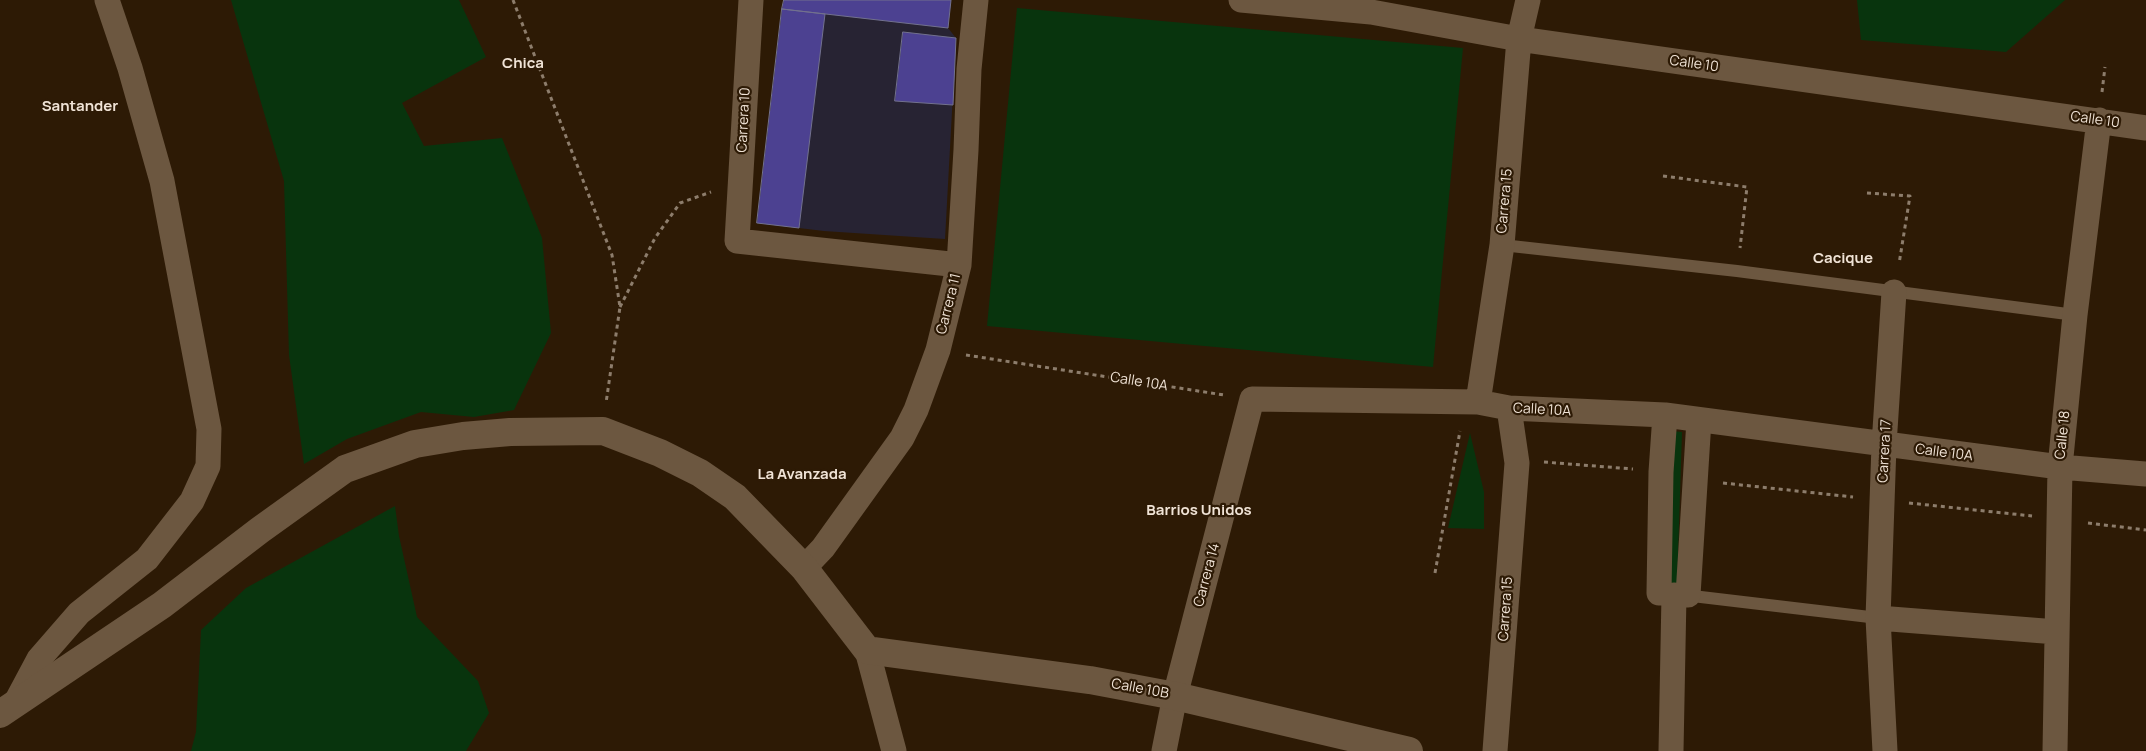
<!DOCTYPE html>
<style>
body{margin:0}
canvas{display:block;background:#2d1a05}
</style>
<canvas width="2146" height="751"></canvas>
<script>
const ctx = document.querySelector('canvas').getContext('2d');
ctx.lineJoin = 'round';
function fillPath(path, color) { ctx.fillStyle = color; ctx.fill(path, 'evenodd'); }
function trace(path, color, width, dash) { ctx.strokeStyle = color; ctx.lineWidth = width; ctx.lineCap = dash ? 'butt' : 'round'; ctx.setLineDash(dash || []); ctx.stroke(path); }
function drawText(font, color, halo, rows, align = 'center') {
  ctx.font = font + ' Manrope,sans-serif'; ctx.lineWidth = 4.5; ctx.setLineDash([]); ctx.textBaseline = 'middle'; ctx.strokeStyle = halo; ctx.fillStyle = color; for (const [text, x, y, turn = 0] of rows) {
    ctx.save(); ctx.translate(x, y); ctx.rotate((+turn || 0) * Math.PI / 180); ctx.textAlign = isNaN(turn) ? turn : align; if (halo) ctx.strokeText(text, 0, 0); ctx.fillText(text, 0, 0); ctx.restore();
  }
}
const education = new Path2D(`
 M784,0H951L948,28L956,38L945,239L824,231L757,223Z`);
const green = new Path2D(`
 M231,0H459L486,57L402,103L424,146L502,138L542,238L551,333L514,410L474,417L421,412L347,439L304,464L289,355L284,181Z
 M1857,0H2065L2006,52L1861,40Z
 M1017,8L1463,48L1433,367L987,326Z
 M1672,431L1682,432L1677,587L1666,586Z
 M1470,433L1484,492V529L1448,528Z
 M395,506L399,536L417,617L478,681L489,713L466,751H191L196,732L201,630L246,588Z`);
const building = new Path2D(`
 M784,0H951L948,28L782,9Z
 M782,9L825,14L799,228L757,223Z
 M903,32L956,38L953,105L895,101Z`);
const path = new Path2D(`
 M513,0L612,255L620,307L606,403
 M2102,92L2105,67
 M1663,176L1747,187L1740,248
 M1867,193L1910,196L1899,264
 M620,307L655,238L680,203L711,192
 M966,355L1224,395
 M1544,462L1633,469
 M1723,483L1853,497
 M1909,503L2032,516
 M2088,523L2146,530
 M1435,573L1460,431`);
const service = new Path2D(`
 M1502,245L1737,271L2075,315
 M1684,595L1878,618`);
const minor = new Path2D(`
 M751,0L737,241L959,265
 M1241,0L1371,12L1519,39L2146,128
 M1478,402L1502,245L1519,39L1528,0
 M804,568L823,548L902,438L916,410L938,350L959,265L966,150L969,69L976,0
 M1659,593L1661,472L1665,415
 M1688,595L1699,420
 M1878,618L2057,632
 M867,650L894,751
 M15,704L39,659L79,613L147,559L192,501L208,466L209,429L162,181L130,68L107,0
 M1164,751L1175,696L1252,399L1478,402L1509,408L1665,415L2060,467L2146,474
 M1495,751L1517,463L1509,408
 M1671,751L1674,595
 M1885,751L1878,618L1884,445L1894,292
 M2055,751L2060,467L2075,315L2099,120`);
const secondary = new Path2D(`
 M0,714L162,605L260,530L345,469L415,444L463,436L510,432L603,431L660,453L700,473L735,497L804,568L867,650L1090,680L1175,696L1409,751`);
const streetNames = [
 ["Calle 10",1694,64,8],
 ["Carrera 10",744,120,-87],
 ["Calle 10",2095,120,8],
 ["Carrera 15",1505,201,-85],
 ["Carrera 11",949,304,-76],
 ["Calle 10A",1139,382,9],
 ["Calle 10A",1542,410,3],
 ["Calle 18",2063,435,-84],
 ["Carrera 17",1885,451,-87],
 ["Calle 10A",1944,453,7],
 ["Carrera 14",1207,575,-75],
 ["Carrera 15",1506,609,-86],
 ["Calle 10B",1140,689,10]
];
const neighbourhoodNames = [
 ["Chica",523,64],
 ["Santander",80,107],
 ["Cacique",1843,259],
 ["La Avanzada",802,475],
 ["Barrios Unidos",1199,511]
];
fillPath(education, '#272333');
fillPath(green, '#08340d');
fillPath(building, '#4c4191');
trace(building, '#72718e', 1);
trace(path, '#8d7d6c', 3, [4, 4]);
trace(service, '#6c5740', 12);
trace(minor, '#6c5740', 25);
trace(secondary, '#6c5740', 28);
drawText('14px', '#f0e3d6', '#2d1a05', streetNames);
drawText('bold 15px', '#f0e3d6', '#2d1a05', neighbourhoodNames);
</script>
